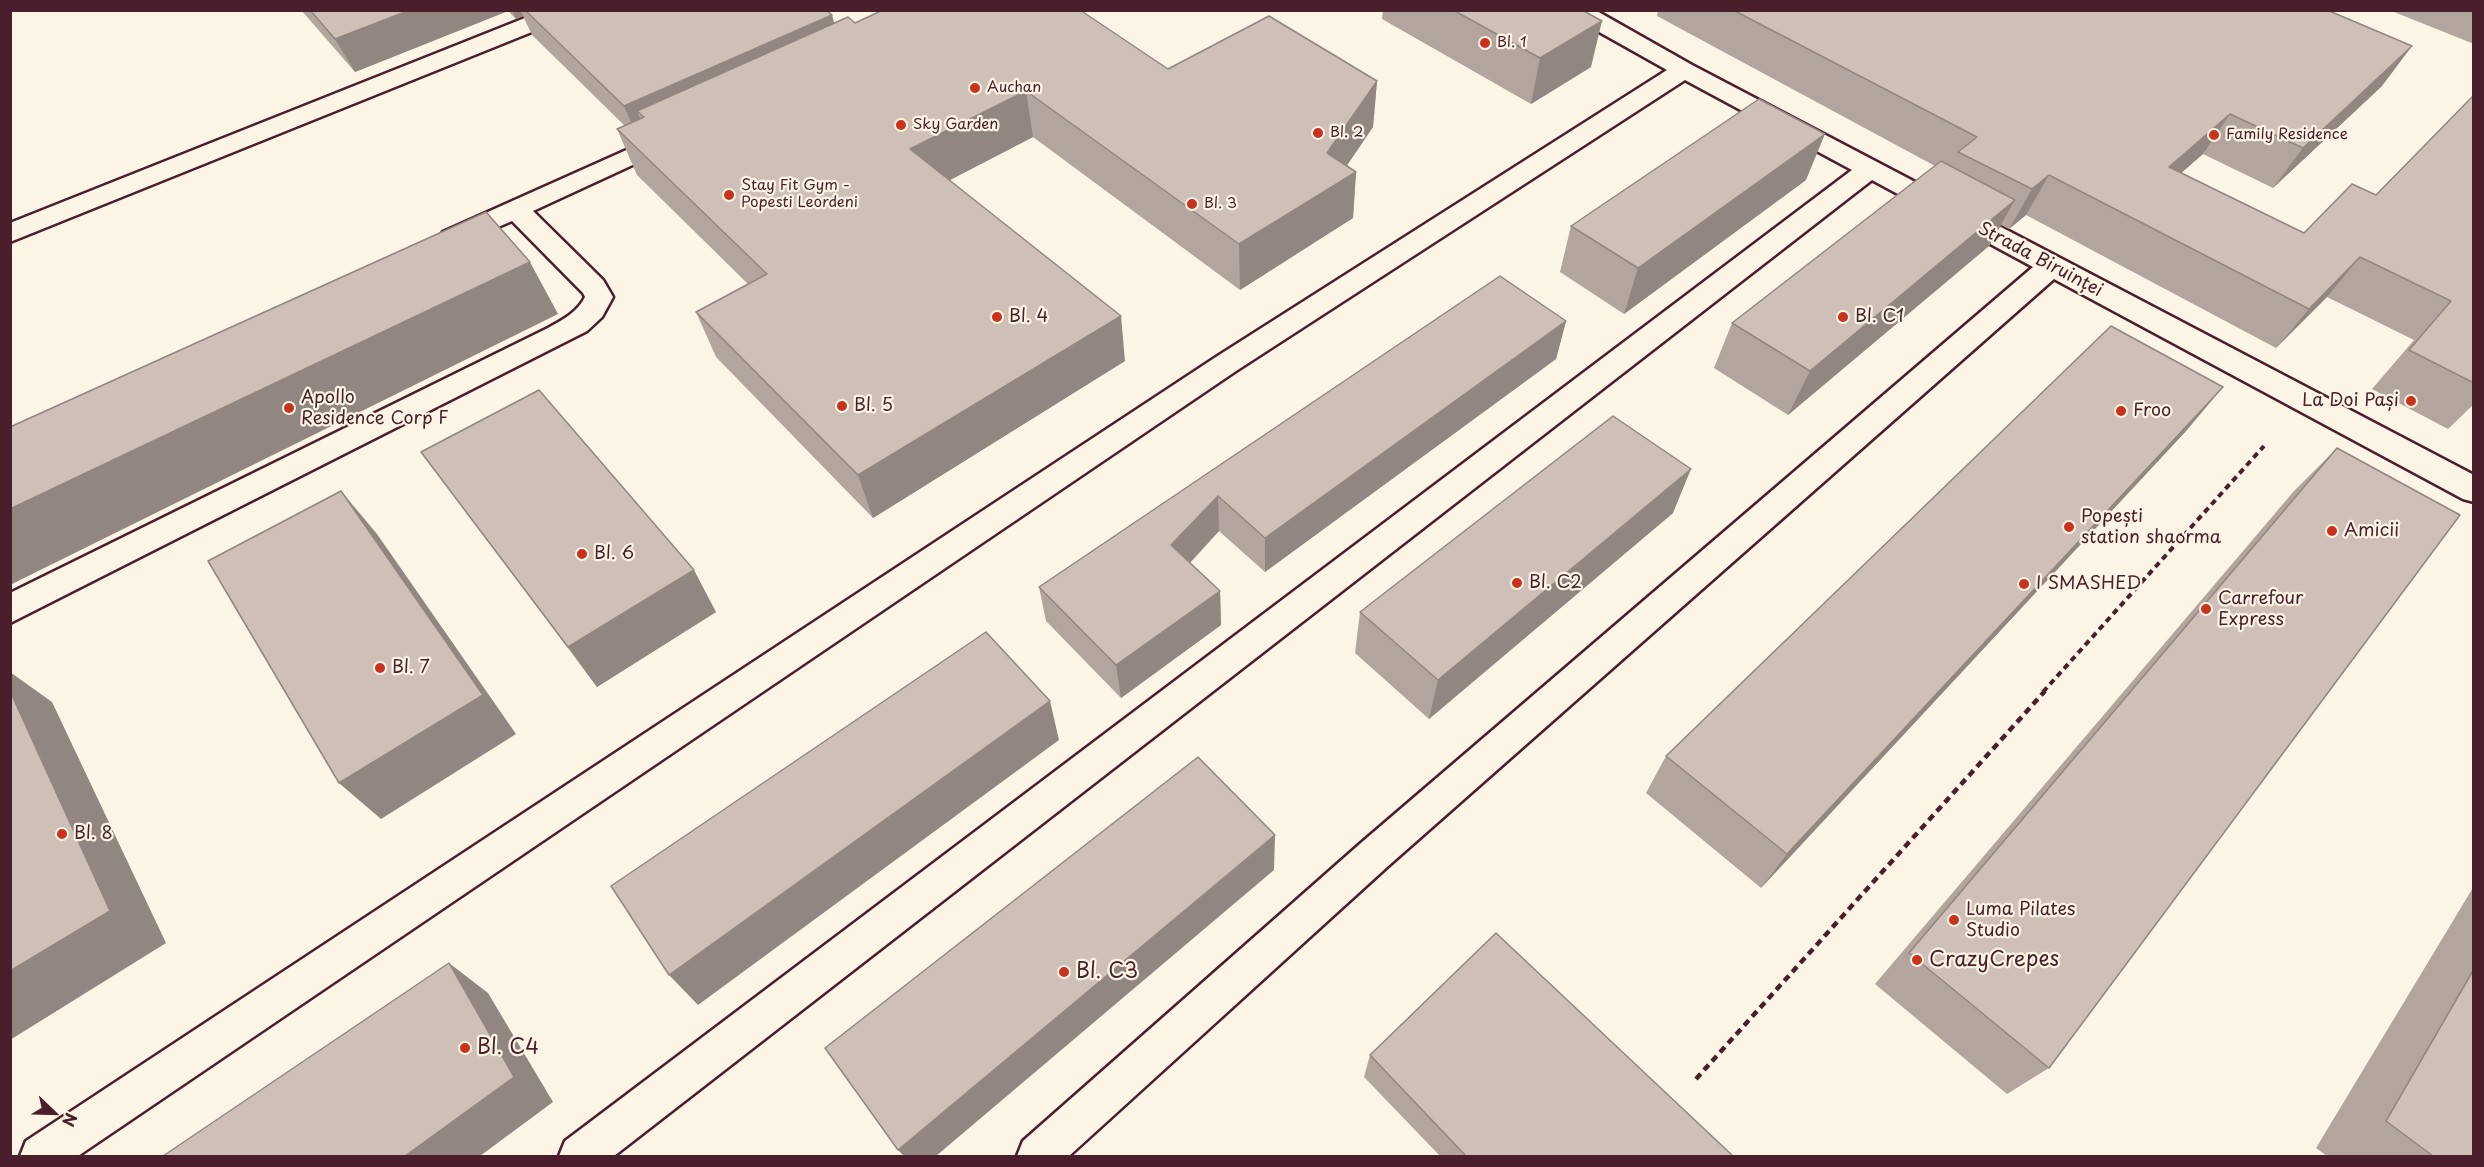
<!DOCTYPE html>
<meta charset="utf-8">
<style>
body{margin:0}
#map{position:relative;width:2484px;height:1167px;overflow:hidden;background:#fcf5e5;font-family:"Playpen Sans",sans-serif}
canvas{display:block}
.frame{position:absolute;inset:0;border:12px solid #4a1f2b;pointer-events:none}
.north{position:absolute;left:24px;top:1083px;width:60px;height:60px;-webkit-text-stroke:4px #fcf5e5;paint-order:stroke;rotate:113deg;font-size:16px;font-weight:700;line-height:24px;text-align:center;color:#4a1f2b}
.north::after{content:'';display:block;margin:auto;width:21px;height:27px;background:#4a1f2b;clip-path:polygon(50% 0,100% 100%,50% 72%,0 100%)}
</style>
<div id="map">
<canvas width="2484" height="1167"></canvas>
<div class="frame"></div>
<div class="north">N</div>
</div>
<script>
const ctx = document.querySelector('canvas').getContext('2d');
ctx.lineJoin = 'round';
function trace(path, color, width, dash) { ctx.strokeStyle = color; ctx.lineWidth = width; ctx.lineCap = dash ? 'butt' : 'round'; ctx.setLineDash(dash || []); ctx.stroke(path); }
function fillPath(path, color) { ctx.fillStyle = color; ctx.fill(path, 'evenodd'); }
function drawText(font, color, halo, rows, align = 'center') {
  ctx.font = font + ' "Playpen Sans",sans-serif'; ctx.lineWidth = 4.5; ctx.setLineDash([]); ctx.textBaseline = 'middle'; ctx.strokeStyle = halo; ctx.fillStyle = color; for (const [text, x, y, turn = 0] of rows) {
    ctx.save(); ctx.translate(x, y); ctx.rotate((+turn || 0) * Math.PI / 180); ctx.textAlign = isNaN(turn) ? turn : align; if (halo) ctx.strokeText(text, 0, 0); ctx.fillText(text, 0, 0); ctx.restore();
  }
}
const pathFar1 = new Path2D(`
 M2043,692L2264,446`);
const path = new Path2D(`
 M1696,1079L2045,691`);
const minor = new Path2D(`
 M545,10H577L574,15L10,242V223Z
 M1566,10H1595L1692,65L2474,475V502L2463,499L2054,279L1387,867L1069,1156H1017L1023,1141L1361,843L2033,267L1872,180L614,1156H559L565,1141L1852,170L1685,80L1236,371L78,1156H20L26,1141L1216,357L1667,70L1569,15Z
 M669,131L678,134L682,139L678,144L533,211L603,280L613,297L602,317L587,331L10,623V593L548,328C562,320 578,312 585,297L583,293L512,221L452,247L443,244L439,238L443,232Z`);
const wall = new Path2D(`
 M301,10H826L834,23H855L1168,69L1377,81L1373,127L1347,165L1356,172L1353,218L1240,290L1033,137L950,180L1125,361L873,518L716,357L696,312L748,284L637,175L617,129L625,126L532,35L523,16L516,19L508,11L355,72Z
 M1383,10H1582L1591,67L1531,104L1382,19Z
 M1658,10H2327L2382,86L2273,188L2203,154L2181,173L2304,233L2376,195L2474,95V404L2448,429L2372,389L2414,340L2327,297L2276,348L2026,215L2009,229L2001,225L1989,246L1788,415L1714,368L1732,323L1935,166L1657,16Z
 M2389,10H2474V44Z
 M1806,180L1624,314L1560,272L1571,226Z
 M1500,276L1566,321L1556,359L1265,572L1219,531L1190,563L1220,591L1221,625L1121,698L1046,621L1039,587Z
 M2223,387L2186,431L1761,888L1646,793L1666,756Z
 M2337,448L2049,1068L2007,1094L1875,984L2294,491Z
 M421,452L716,612L597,687Z
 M1673,513L1429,719L1355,653L1360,612Z
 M2474,886V1156H2327L2316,1148Z
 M1370,1055L1733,1156H1440L1364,1077Z`);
const shadedWall = new Path2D(`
 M410,10H508V11L355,72L335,39Z
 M512,10H520L523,16L516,19Z
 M832,15L841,48L644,117L637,111L647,135L638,139L624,106Z
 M1602,21L1591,67L1531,104L1540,58Z
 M2412,46L2382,86L2273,188L2303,148Z
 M1377,81L1373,127L1333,186L1356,172L1353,218L1240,290L1239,244Z
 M1026,91L1033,137L921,195L910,149Z
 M2230,114L2203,154L2142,207L2169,167Z
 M1825,134L1806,180L1624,314L1638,268Z
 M2049,175L2026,215L2009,229L2032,189Z
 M2015,200L1989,246L1788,415L1810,371Z
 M2360,257L2327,297L2276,348L2309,309Z
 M530,262L558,314L10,585V509Z
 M1121,316L1125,361L873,518L858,475Z
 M1566,321L1556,359L1265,572V538Z
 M2223,387L2186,431L1761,888L1787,854Z
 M1691,469L1673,513L1429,719L1438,680Z
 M341,491L377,534L516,734L381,819L339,783Z
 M1218,496L1219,531L1174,580L1171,545Z
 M694,570L716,612L597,687L568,647Z
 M1220,591L1221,625L1121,698L1116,665Z
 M10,672L52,702L166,943L10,1040Z
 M1050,701L1059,740L698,1005L669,975Z
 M1275,835L1274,870L936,1156H904L898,1150Z
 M449,963L488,993L553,1102L480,1156H405Z`);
const building = new Path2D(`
 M310,10H410L335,39Z
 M525,10H826L832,15L624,106Z
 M883,10H1080L1168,69L1269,16L1377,81L1327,153L1356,172L1239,244L1026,91L910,149L1121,316L858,475L696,312L767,274L617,129L644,117L637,111L848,17L855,23Z
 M1453,10H1582L1602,21L1540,58Z
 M1733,10H2327L2412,46L2303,148L2230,114L2169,167L2304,233L2352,184L2376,195L2474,95V383L2409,350L2451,301L2360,257L2309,309L2049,175L2032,189L1958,152L1977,137Z
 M1759,99L1825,134L1638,268L1571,226Z
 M1941,161L2015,200L1810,371L1732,323Z
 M486,212L530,262L10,509V427Z
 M1500,276L1566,321L1265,538L1218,496L1171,545L1220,591L1116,665L1039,587Z
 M2111,326L2223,387L1787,854L1666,756Z
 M539,390L694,570L568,647L421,452Z
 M1613,416L1691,469L1438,680L1360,612Z
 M2337,448L2460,515L2049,1068L1909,953Z
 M341,491L483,695L339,783L208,561Z
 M986,632L1050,701L669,975L611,886Z
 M10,691L110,911L10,971Z
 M1198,757L1275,835L898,1150L825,1048Z
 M1496,933L1733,1156H1466L1370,1055Z
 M449,963L514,1077L405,1156H163Z
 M2474,969V1156H2433L2386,1121Z`);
const markers = [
 [1485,43,6,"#c8321e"],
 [975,88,6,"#c8321e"],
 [901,125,6,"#c8321e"],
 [1318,133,6,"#c8321e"],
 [2214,135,6,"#c8321e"],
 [729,195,6,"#c8321e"],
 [1192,204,6,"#c8321e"],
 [997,317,6,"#c8321e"],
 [1843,317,6,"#c8321e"],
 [2411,401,6,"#c8321e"],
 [842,406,6,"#c8321e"],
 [289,408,6,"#c8321e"],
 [2121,411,6,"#c8321e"],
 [2069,527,6,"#c8321e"],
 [2332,531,6,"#c8321e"],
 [582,554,6,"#c8321e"],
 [1517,583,6,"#c8321e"],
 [2024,584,6,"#c8321e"],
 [2206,609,6,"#c8321e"],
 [380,668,6,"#c8321e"],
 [62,834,6,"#c8321e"],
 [1954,920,6,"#c8321e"],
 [1917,960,6,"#c8321e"],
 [1064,972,6,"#c8321e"],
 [465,1048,6,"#c8321e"]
];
const farPoinames = [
 ["Bl. 1",1497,43],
 ["Auchan",987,88],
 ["Sky Garden",913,125],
 ["Bl. 2",1330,133],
 ["Family Residence",2226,135],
 ["Stay Fit Gym -",741,186],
 ["Popesti Leordeni",741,203],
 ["Bl. 3",1204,204]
];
const streetNames = [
 ["Strada Biruinței",2040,260,28]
];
const poiNames = [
 ["Bl. 4",1009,317],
 ["Bl. C1",1855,317],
 ["Apollo",301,398],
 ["Residence Corp F",301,419],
 ["La Doi Pași",2399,401,"right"],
 ["Bl. 5",854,406],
 ["Froo",2133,411],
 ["Popești",2081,517],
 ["station shaorma",2081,538],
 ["Amicii",2344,531],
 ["Bl. 6",594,554],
 ["Bl. C2",1529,583],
 ["I SMASHED",2036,584],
 ["Carrefour",2218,599],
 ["Express",2218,620],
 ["Bl. 7",392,668],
 ["Bl. 8",74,834],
 ["Luma Pilates",1966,910],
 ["Studio",1966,931]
];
const nearPoinames = [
 ["CrazyCrepes",1929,960],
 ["Bl. C3",1076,972],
 ["Bl. C4",477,1048]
];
trace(minor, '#4a1f2b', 5);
trace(pathFar1, '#4a1f2b', 4, [6, 4.5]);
trace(path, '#4a1f2b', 4.5, [7, 5]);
fillPath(minor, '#fcf5e5');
fillPath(wall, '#b2a59d');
fillPath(shadedWall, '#918680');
fillPath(building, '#cfc0b7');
trace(building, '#918680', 1.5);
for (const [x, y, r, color] of markers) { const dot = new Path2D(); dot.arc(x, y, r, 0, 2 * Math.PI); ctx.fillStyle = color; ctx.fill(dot); trace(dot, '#fcf5e5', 2); }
drawText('15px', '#4a1f2b', '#fcf5e5', farPoinames, 'left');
drawText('18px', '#4a1f2b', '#fcf5e5', streetNames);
drawText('18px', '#4a1f2b', '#fcf5e5', poiNames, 'left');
drawText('21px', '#4a1f2b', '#fcf5e5', nearPoinames, 'left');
</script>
